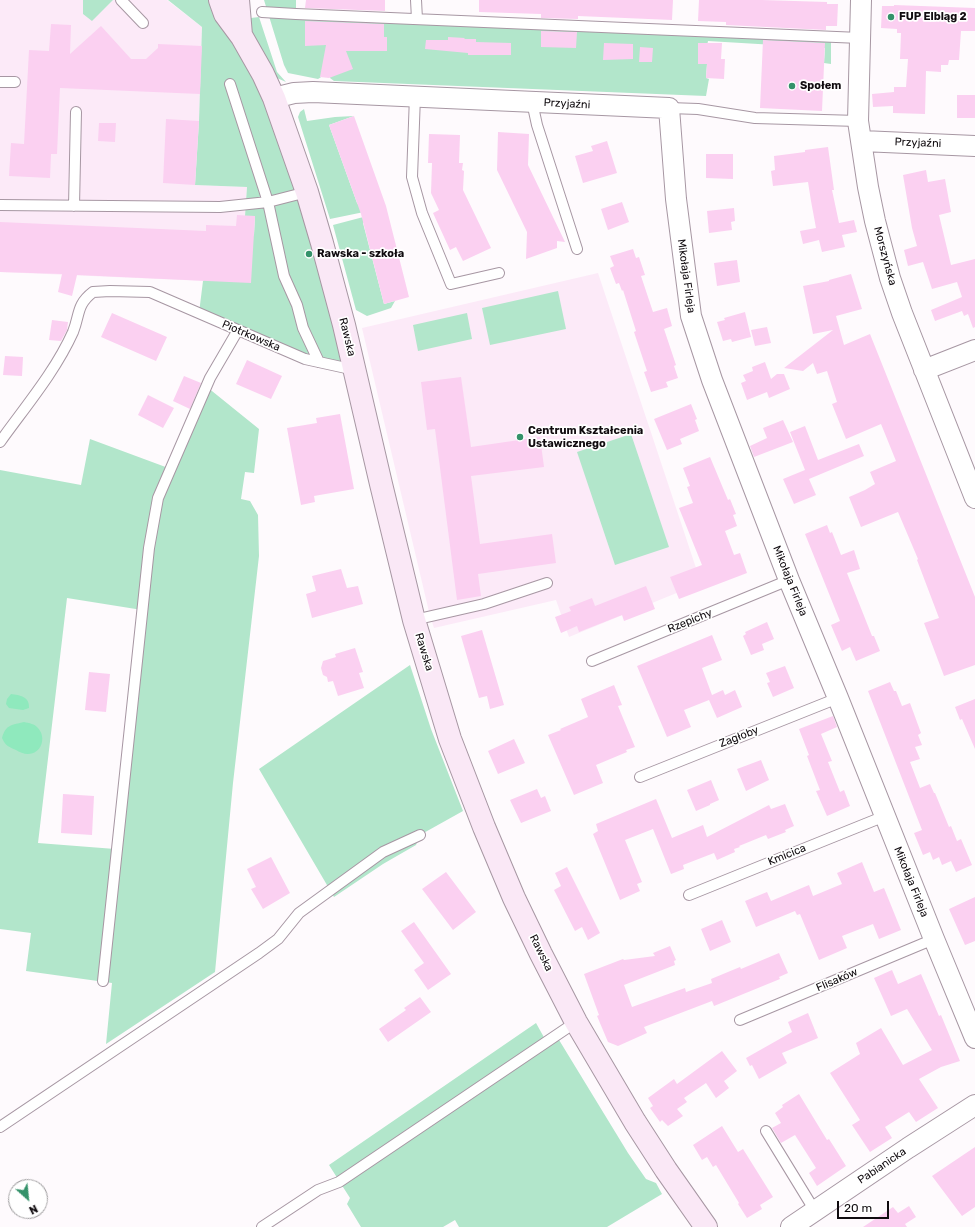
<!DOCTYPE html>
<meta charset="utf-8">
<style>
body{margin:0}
#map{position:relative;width:975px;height:1227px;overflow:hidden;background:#fefafd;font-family:Rubik,sans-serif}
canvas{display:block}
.north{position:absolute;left:8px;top:1179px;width:40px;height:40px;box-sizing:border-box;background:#fff;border:1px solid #9f9d9f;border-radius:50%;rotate:153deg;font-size:11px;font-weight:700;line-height:16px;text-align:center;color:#100b0f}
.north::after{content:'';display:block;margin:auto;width:14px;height:18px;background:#34926a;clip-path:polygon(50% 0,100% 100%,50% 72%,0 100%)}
.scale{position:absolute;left:837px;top:1201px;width:52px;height:18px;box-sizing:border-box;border:2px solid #100b0f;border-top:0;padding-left:5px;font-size:12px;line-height:14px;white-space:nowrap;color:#100b0f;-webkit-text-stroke:3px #fff;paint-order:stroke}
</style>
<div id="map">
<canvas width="975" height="1227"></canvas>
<div class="north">N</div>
<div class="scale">20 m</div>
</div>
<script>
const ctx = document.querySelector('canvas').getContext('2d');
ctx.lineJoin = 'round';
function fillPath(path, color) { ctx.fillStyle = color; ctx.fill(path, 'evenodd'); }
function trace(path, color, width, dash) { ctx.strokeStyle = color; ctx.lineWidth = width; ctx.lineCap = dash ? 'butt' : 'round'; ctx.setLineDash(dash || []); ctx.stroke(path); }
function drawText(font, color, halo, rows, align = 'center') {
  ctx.font = font + ' Rubik,sans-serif'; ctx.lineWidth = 3.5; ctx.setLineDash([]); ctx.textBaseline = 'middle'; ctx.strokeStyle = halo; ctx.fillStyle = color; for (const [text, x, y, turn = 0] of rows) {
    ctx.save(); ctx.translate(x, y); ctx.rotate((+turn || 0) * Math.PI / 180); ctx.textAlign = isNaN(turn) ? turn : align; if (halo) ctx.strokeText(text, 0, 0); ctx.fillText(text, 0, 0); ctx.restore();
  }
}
const built = new Path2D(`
 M0,0H83V14L92,20L113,0H167L202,27L199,121L195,185L247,187L245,216H255L251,283L0,272Z
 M598,273L701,583L569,637L556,600L434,628L430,616L362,328Z`);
const green = new Path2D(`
 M83,0H113L92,21L83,14Z
 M168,0H213L261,91L304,212L346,368L305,359L199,313L203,281L254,235L255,216H245L247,187L195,185L199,121L202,27Z
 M264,0H296V14L831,36V64L824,63L825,48L708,41L707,46H698V64H707L706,78L709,79L706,96L334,81L330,78L331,71L318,79L288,73L284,65Z
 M259,17L277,72L286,82L277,78L274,73L254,38L247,21L251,18Z
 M304,109L307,121L335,117L354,116L329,125L357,203L364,212L330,219L298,117L300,112Z
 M371,215L363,223L384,304L395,301L391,308L367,316L356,310L333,225Z
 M558,291L566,329L490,345L482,308Z
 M467,313L472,339L418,351L413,325Z
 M207,387L259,429L254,473L245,472L241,499L250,501L258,515L259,556L233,783L215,972L106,1044L112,983L26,971L31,933L0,929V470L81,485L90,439L171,469ZM67,598L142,610L115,849L38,843Z
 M631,434L669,547L615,565L577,452Z
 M410,665L431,729L463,811L420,835L416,845L383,864L334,897L259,769Z
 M536,1023L546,1041L556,1035L628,1153L646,1179L656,1183L662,1194L607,1227H459L455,1220L443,1227H361L347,1204L350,1198L329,1165Z`);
const water = new Path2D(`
 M11,694C20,695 30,697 29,708L23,710L9,708L6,704L7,699Z
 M24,722C29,723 35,724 38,728C47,738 41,754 28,754C24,754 19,752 16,750C7,746 6,746 2,738C6,724 12,725 24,722Z`);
const building = new Path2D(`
 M306,0H385V11L305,8Z
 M479,0H673L672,20L578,16V19L541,18V14L479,12Z
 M699,0H762L827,2V4H838L837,26H826V30L726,25V22L698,21Z
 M894,5L975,8V31H961L959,60H949L948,65H941V72L926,71L925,114L893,113V106L873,107L872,94L894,92V87H906L908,59H900L901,33H897V29L881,28L882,6H894Z
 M305,21L384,24V37H387V51H346L353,69L329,78L320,77L326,45L305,46Z
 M51,24L71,25L70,54L101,26L131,59H146L158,48V44L202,46L200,94L60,88L57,154H51L50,178L9,176L11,143L24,144L29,50L49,51Z
 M541,31L577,32L576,48L541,47Z
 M448,37L465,38L464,39H476V42L511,43V55H468V53L425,49L426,40H448Z
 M763,40L825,43L822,111L760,108Z
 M604,43L633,44V59L603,60Z
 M698,43H722L721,59H725L724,79L706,78L707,64H698Z
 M640,47L653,48L652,62H639Z
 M957,95H975V118H957Z
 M354,116L386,206L409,297L384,304L361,214L329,125Z
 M166,119L199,121L195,185L163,183Z
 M99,123H116L115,142L98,141Z
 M498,132L529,134L528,165L565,242L557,241V248L526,259L527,232L497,170Z
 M429,134L460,135L459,163H463L462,170L464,171L463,190L491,248L463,261L456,247L450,250L433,213L439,210L431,193L432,163H428Z
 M607,141L617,173L583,183L575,156L593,151L591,146Z
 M828,147L834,190H832L839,223L854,220L857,232L842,235L845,247L822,252L819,240L803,244L800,231L816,228L811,201L808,182L773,186L771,171L775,170L774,156L805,152V150Z
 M706,154H733V179L706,178Z
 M926,170L928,182L945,179L951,212L939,215L951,265L975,259V327L973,328L968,314L964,316L962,311L935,321L931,310L962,297L957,282L932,289L923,262L908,266L904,250L917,246L912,228L903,175Z
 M622,202L629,222L608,230L601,209Z
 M734,208L735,221L731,222L732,230L709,233L707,211Z
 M237,215L255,216L251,283L77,275L72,296L58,292L62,274L0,272V222L206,231V225L236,226Z
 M633,249L636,258L639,257L645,275L641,276L653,312L667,308L672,326L664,329L676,365L674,366L678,378L666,382L668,387L651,392L644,372L647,371L634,332L636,331L623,290L622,291L619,283L616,284L610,268L614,266L610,256Z
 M737,260L740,282L717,286L714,263Z
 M851,274L862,309L836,316L844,345L870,334L975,597V665L944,676L924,623L939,618L917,560L918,559L898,512L861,527L849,497L865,490L875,484L870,472L896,461L881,424L846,439L832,404L837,402L827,371L817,374L813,363L803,371L784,368L833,330L813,334L803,286L829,281V280Z
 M745,312L751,337L732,342L731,339L723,341L717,322L725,320L724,318Z
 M112,313L167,337L156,361L101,337Z
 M52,320L68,322L67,330L61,341L49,340Z
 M767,327L771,343L755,346L751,330Z
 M5,356L23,357L22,376L3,375Z
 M247,360L282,376L271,399L236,384Z
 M765,362L771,379L777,374H784L790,389L769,398L767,392L747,400L741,383L746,381L743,375L753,371L752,367Z
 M184,376L201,383L190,409L173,401Z
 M461,377L471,447L540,437L544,467L471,476L480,544L552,534L556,563L478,574L481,596L457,600L435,429L427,430L421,382Z
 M148,395L174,408L163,428L138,415Z
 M691,404L697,419L695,420L699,431L680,439L682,444L667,450L654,419Z
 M340,414L354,489L314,496L315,502L301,505L287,428L317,423L316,418Z
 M783,420L793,442L754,457L750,446L767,438L763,428Z
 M805,426L818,460L859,444L864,456L809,479L816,495L794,504L783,479L805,470L790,432Z
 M710,457L728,500L730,499L736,514L733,515L737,526L725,531L734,555L740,553L747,573L679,599L670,577L702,565L679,508L693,503L687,487L690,486L683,468Z
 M827,525L830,533L832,532L841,555L854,550L860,569L847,573L872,636H874L880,651L856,661L850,647L842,651L831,625L840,621L805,534Z
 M341,569L347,588L358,586L363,604L312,618L306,594L316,591L312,576Z
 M646,586L655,609L624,621L622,615L579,632L577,626L561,633L555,617L571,611L569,607L592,598L595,606Z
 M767,622L774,639L762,644L764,650L751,655L743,636L746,634L745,632Z
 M482,630L504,705L490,709L487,696L479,698L461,636Z
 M712,635L722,660L702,668L712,695L723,690L725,695L735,690L742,707L717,718L709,700L684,710L691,727L667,737L637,666Z
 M355,648L363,672L359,673L364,688L338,696L333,681L328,682L327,677L323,675L321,668L323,661L336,657L335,654Z
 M785,666L794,688L773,697L767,683L770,682L766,673Z
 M89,672L110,674L106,712L85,710Z
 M890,682L894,691H896L902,706L910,703L921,733L918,735L922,745L915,747L920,759L910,762L920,788L930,784L934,793H935L949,827L951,826L957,841L961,839L972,865L956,872L951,861L942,865L939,857L933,860L930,852L923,855L914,833L922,830L868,691Z
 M614,685L622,705L618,706L635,747L626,750L627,752L596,765L603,783L574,795L548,735L561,730L560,729L588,717L581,699Z
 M975,699V749L962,719L960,720L955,707Z
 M833,716L837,727L821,734L832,761L828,762L840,792L844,790L850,806L827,816L816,791L820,790L807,756L809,755L799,729Z
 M514,739L525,763L498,774L488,751Z
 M761,760L769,780L746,791L737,769Z
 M711,780L719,800L710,804V805L696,811L687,790Z
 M537,789L541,798L545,796L551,811L521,823L510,800Z
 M63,794L94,796L92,835L61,833Z
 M656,799L672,838L703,825L707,837L769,805L771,809L785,804L794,826L785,830L786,832L768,839L766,835L739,846L740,847L734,849L735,852L717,860L714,853L683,865L684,869L671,874L653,829L625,840L642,882L637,884L640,891L620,900L593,834L598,831L596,824Z
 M271,857L290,893L263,909L251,889L256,887L247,869Z
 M862,862L874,892L884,888L901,930L879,939L873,924L842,936L847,948L819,960L800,914L797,915L795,911L756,927L745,901L767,892L771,901L809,885L813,896L842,884L837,873Z
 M567,867L600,933L588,940L582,927L575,931L554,890L561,886L555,873Z
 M446,872L476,912L453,930L422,889Z
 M975,897V941L965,945L949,909Z
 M722,920L731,942L710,951L701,929Z
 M414,922L451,974L428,990L414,970L424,963L401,931Z
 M670,946L676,960L674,961L675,965L624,985L632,1007L685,988L686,992L712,983L711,979L740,967L741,969L779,953L788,973L779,977L780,979L714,1006L712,1001L644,1027L647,1033L618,1046L608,1042L597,1016L599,1015L584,974L623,959L624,960L655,956L653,953Z
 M892,970L898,984L921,974L939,1016L941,1015L960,1061L941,1067L919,1079L938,1108L916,1122L909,1112L885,1127L892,1138L870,1152L852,1125L860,1120L830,1073L860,1054L856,1043L881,1028L903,1065L932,1050L907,1009L891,1016L874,978Z
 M420,997L431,1012L388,1042L379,1029L406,1010L404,1008Z
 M808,1013L818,1038L782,1053L787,1063L759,1079L752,1065L750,1066L746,1058L792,1032L788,1022Z
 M722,1051L737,1071L724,1081L729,1088L716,1098L706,1083L684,1098L687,1102L677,1109L683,1116L668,1126L662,1120L660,1122L650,1108L653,1106L648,1098L674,1079L677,1084Z
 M799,1094L827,1140L829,1139L846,1166L817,1186L809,1173L816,1168L795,1135L781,1143L772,1128L781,1123L775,1113L783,1107L782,1105Z
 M722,1126L738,1152L743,1149L773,1197L760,1205L762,1209L747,1218L738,1204L739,1203L716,1165L713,1167L707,1157L702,1160L693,1145Z
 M975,1147V1207L962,1216L932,1176Z
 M909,1206L916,1217L905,1224L907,1227H863L893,1207L898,1213Z`);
const lane = new Path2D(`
 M121,0L143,23
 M416,0L417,19
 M262,12L296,14L860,38
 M0,82H15
 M230,84L268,202L284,276L297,305L303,328L319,362
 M415,96L412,177L422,213L451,284L499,273
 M532,102L537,125L577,249
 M669,108L698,109L755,118L858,121
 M0,205L220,207L268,202L307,192
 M74,206L76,112
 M0,442C25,407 55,372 73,332C80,315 76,305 93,292L110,291L150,292L305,359L355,370
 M414,620L484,604L547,583
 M592,661L789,580
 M640,777L838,698
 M689,895L885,816
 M103,981L149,548L158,498L210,378L238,330
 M740,1020L934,939
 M0,1127L259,953L278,939L299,913L383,852L420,835
 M766,1131L815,1211
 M262,1227L318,1190L339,1182L576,1022`);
const street = new Path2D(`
 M861,0L858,121L868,187L875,221L890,278L902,313L975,498
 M274,98L294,93L313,92L669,108L676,199L691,316L712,380L789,580L838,698L934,939L975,1038
 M862,141L975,146
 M924,370L975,350
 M791,1227L908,1148L975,1105`);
const secondary = new Path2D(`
 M220,0L225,14L242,37L263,74L274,98L307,192L322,243L344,325L381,484L414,620L450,739L484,827L514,898L541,954L576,1022L635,1122L666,1170L706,1227
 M238,0L241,35`);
const markers = [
 [891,17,4,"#34926a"],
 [792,86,4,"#34926a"],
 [309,254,4,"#34926a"],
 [520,437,4,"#34926a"]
];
const poiNames = [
 ["FUP Elbląg 2",899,17],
 ["Społem",800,86],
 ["Rawska - szkoła",317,254],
 ["Centrum Kształcenia",528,431],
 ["Ustawicznego",528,444]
];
const streetNames = [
 ["Przyjaźni",567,104,3],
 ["Przyjaźni",918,143,2],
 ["Morszyńska",885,256,75],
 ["Mikołaja Firleja",686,276,82],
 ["Piotrkowska",251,336,23],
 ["Rawska",347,337,76],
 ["Mikołaja Firleja",790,581,68],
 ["Rzepichy",690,621,-22],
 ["Rawska",424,652,73],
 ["Zagłoby",739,737,-21],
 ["Kmicica",787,855,-22],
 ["Mikołaja Firleja",911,882,68],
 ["Rawska",541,953,64],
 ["Flisaków",837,980,-23],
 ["Pabianicka",882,1166,-34]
];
fillPath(built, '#fceaf8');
fillPath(green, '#b2e6cb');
fillPath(water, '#8fe9bd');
fillPath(building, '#fbd0f1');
trace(lane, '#a797a3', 12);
trace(street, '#a797a3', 22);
trace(secondary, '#a797a3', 24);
trace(lane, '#fff', 10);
trace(street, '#fff', 20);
trace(secondary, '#fae8f6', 22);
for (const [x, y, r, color] of markers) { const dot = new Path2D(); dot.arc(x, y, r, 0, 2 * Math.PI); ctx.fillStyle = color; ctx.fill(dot); trace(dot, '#fff', 1.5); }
drawText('bold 11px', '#100b0f', '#fff', poiNames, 'left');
drawText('11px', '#100b0f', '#fff', streetNames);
</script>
